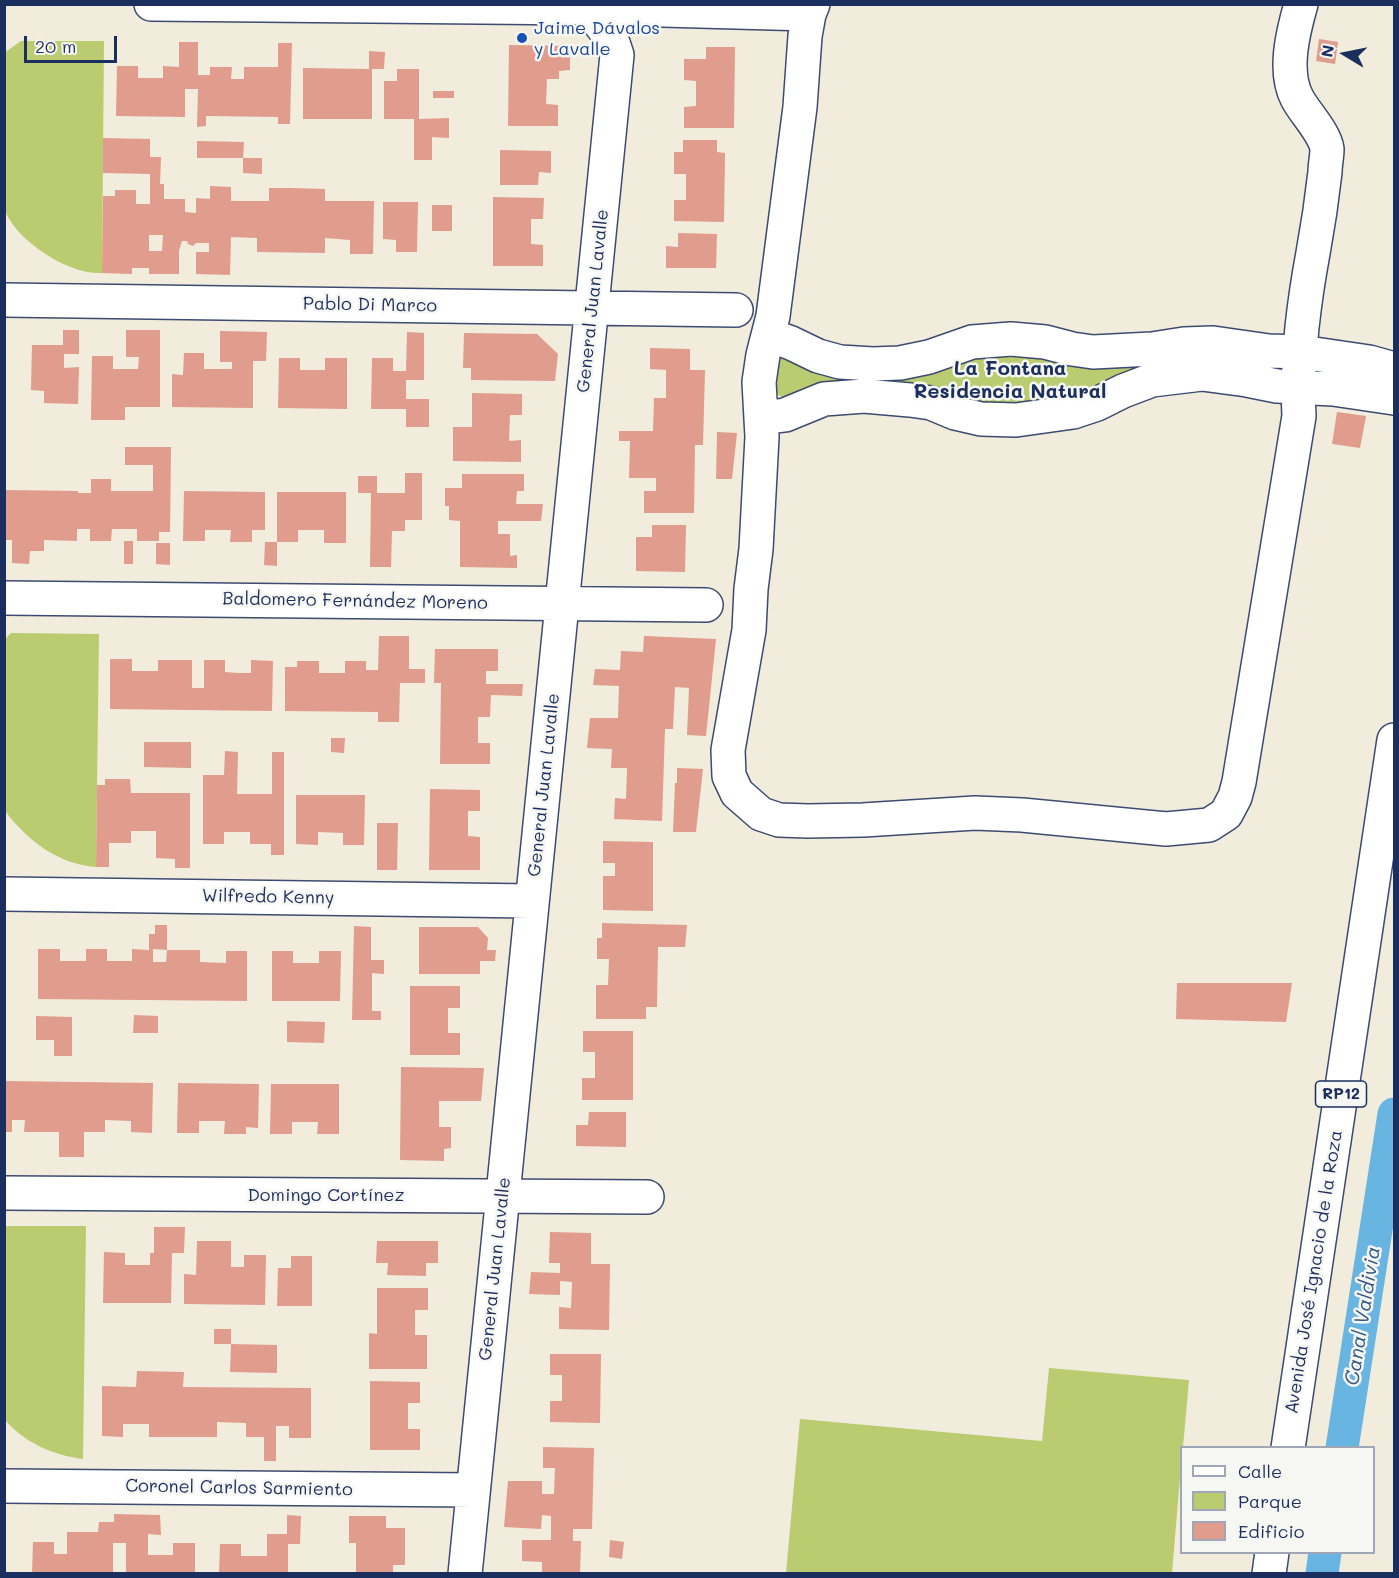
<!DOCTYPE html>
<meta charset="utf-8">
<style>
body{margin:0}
#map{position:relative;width:1399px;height:1578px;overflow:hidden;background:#f1ecdb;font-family:Mali,sans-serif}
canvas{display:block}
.frame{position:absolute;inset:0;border:6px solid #1b2f5e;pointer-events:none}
.legend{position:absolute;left:1180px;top:1446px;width:195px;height:108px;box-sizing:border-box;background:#f6f6f2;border:2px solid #9ea6b7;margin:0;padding:8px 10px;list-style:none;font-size:18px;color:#1b2f5e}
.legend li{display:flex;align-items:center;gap:12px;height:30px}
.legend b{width:30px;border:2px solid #9ea6b7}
.north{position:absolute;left:1315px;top:24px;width:60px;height:60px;-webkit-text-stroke:4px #f6f6f2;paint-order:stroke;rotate:280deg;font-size:16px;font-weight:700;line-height:24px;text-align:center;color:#1b2f5e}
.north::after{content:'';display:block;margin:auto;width:21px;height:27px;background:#1b2f5e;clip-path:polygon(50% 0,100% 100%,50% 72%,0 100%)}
.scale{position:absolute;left:24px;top:36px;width:93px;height:27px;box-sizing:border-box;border:3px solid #1b2f5e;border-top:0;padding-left:8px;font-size:18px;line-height:21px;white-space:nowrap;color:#1b2f5e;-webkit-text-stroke:4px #f6f6f2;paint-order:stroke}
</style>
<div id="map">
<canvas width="1399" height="1578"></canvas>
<div class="frame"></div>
<ul class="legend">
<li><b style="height:8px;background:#fff"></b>Calle</li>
<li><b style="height:16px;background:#bacc6f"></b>Parque</li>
<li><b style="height:16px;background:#e09c8c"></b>Edificio</li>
</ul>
<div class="north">N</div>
<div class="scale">20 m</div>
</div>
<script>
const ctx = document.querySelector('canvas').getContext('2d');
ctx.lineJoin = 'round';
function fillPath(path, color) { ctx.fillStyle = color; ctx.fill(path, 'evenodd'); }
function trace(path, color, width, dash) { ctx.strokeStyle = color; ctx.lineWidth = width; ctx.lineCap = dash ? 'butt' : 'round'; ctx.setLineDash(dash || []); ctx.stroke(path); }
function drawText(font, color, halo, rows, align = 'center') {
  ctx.font = font + ' Mali,sans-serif'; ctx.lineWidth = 5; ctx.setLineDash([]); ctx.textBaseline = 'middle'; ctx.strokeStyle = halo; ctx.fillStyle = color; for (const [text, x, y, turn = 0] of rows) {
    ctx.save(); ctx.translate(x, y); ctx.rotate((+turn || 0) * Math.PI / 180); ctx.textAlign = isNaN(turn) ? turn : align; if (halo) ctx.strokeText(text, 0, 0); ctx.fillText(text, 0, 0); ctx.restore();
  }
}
const green = new Path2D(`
 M21,41H104L102,273C69,275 18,242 5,211C2,203 5,183 5,174C5,134 5,94 4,53Z
 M985,352L1276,365L1275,371L1105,386L1031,407L787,398L780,396L775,393L774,362L781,358Z
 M11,633L99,634L96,867C58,864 28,841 5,811V639Z
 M5,1226H86L83,1459C53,1455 25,1443 5,1420Z
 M1049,1368L1189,1380L1183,1447L1182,1448L1181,1466L1172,1573H786L800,1419L1042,1441Z`);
const canal = new Path2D(`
 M1342,1448L1394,1114
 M1322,1574L1325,1552`);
const building = new Path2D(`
 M1319,39L1338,42L1335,64L1316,61Z
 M179,42H198V75H210V67H232L231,79H244V67H278V43H292L290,124H278V117L206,116V126L197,127L198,89H185V117L116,116L117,66H138V78H163V66L179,67Z
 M509,45L570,46V70L559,71V79H547L546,104L558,105V126H508Z
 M706,47H735L734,128H684V107L696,106V81L684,80V59H706Z
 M369,51L385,52L384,69H372V119H303V68L369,69Z
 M397,69H419V119L449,118V138L432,137V160H414V119H384V81H397Z
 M433,91H454V98H433Z
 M103,138L150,139V157H161L160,184H164V199H185V212L196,213V198L210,199V186L231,187V201H269V188H290L325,189V201H374L373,254H350V240L325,238V253L257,252V238L231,237L230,275L196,274V252H209V243H196L193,246L188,244L187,241H182L179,251V274H149V268H132V274L102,273L103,196H115V190H136V204H150V174L103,173ZM149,235H163L162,251H149Z
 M683,140H717V152L725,153L724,222L674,221V200H686V174H674V152H683Z
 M197,141L244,142L243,158H197Z
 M500,150L551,151V173L539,172L538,185H500Z
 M243,158H262V174L243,173Z
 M493,197L544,198L543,219H531V244L543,245V266H493Z
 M383,202H418L417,252H396V240L383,239Z
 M432,205H452V231H432Z
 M678,233L717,234L716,268H666V246L678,247Z
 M63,330H79V354H64V368L79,367L78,404L44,403V391L31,390L32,345H63Z
 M126,330H160V407H125V420H91L92,356H113V369H138L139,357H126Z
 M220,331L267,332L266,361H253V408L172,407V374L183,375L184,353H204V369H232V362H220Z
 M407,332L424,333V380H406V399H429V427H406V409H371L372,358H393V371H406Z
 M464,333L537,334L558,354L555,381L471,380V368H463Z
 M650,348L690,349V370H705L703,445H695L694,513H644V491H656V478H629L630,441H619V431H653L654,398H666V370L650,369Z
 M279,358H300V370H325V358H347V409L278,408Z
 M472,393L522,394V415H510L509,441L521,440V462L453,461V427H472Z
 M1337,412L1366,416L1360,448L1332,444Z
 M717,432L737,433L732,479H716Z
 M125,447H171L170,532H159V541H137V529H112L111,541H90V529H77V541L44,540V551H30L29,564L12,563V540H4V490L78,491V493H91V479H111V491H153V465H125Z
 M405,473H422V520H405V531H392L391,567H370L371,493H358V476H377V493H405Z
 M462,474H524V491H517L516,504H543L541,521H498V534H510V556L517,555V568L460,567V521L449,520V506H445V488H462Z
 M184,491L265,492V530H252V542H230L231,530H205V541H183Z
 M277,492H346V543H324V530H298V542H277Z
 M652,525H686L685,572L636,571V537H652Z
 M124,541H133V564H124Z
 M265,542H277V566L264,565Z
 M156,543H170V565L156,564Z
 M379,636H409V669H425V683H400L399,722H378V712L285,711V667H297V661H319V673H345V661H366V670H378Z
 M644,636L716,639L706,736L687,735L689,688L675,687L673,729H665L662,821L614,819L615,798L626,799L627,768H611L612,749L587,748L590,718H618L619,686L593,685L595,669L620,670L621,651L643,652Z
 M435,649H498V671H486V684H523L522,696L491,695L490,717H478V743H490V764H440L441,683H434Z
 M110,659H132V671H158V660H192V688H204V660H225V672L238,673H251V660L273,661L272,711L110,709Z
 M331,738H345L344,753L331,752Z
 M144,742H191V768L144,767Z
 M225,751L238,752L237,794H272V752H284V855H271V844H250V832H224V844H203V775H224Z
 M677,768L703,769L696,832H673L675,783H677Z
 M105,779H130L131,793H190V868H175V859L156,858V831H131V843H109V867H96L97,785H105Z
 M430,789L480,790V811H468V836L480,837V870H429Z
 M296,795H365L364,845H343V833L318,832V845L296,844Z
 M377,823H398L397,870H377Z
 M603,841L653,842V911L603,910V876H615V863H603Z
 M602,923L687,925L685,947H658L657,1007H646V1019H596V985H608L609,959H597V938H602Z
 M155,925H167V950L153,949V962H166L167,950H200V962L226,963V951H247V1001L38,999V949H60V961H86V949H107V961H132V949L149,950V934H155Z
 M354,926L371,927V960H384V974L372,973V1011H381V1020H352Z
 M419,927H478L488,938L487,950H496L495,961H480V974H419Z
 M272,951H293V963H319V951H341L340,1001H272Z
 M1177,983H1292L1286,1022L1176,1019Z
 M410,986H460V1008H448V1033H460V1055H410Z
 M134,1015L158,1016V1033H133Z
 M36,1016L72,1017V1056H54V1040H36Z
 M287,1021L325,1022L324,1043L287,1042Z
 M583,1031H633V1100H582V1078H595V1052H583Z
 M401,1067L484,1068L481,1101H439V1127H451V1148L444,1149V1161L400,1160Z
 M4,1081L153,1083L152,1133L131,1132V1121L105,1120V1132H84V1157H59V1132H24L25,1120H12V1132H4Z
 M178,1083L259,1084L258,1128L246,1127V1134H224L225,1121H199V1133H177Z
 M271,1084H339V1134H317L318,1122H292V1134H270Z
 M589,1112H626V1147L576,1146V1125H588Z
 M154,1227H185L184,1253H172L171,1303H103L104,1252L125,1253V1265H150V1253H154Z
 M550,1232L591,1233V1264H610L609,1330L559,1329V1307L571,1308L572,1282L560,1281V1295L529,1294L531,1272L560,1273V1263H549Z
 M197,1241H231V1267H244V1255H266L265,1305L184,1304V1274L196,1275Z
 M377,1241H438V1263H426V1276L387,1275L388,1263H376Z
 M291,1256H312V1306H277L278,1268H291Z
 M377,1288H428V1310H415V1335H427V1369H369V1333L377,1334Z
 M214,1329H231V1344H214Z
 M231,1344L277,1345V1373L230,1372Z
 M550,1354H601L600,1423L550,1422V1401H562V1375H550Z
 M137,1371L184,1372L183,1387L311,1388V1438H289V1426H276V1461H264V1437H246V1423L217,1422V1437H149V1424H123V1437L102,1436V1386L136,1387Z
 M370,1381L420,1382V1403H408V1429H420V1450H370Z
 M543,1447L594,1448L592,1529H573V1541H581L580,1574H542V1562L522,1561V1540H551V1516L542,1515L541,1529L504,1527L508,1481H542V1494H554L555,1468H543Z
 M114,1514L160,1515L161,1535L148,1534V1555H173V1543H195V1574H126V1543H113V1574H32L33,1542H54V1554H67V1532H98L99,1522H114Z
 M287,1515L301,1516L300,1544H288V1574H219L220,1544H241V1556H267V1534H287Z
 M349,1516H386V1528H405V1565H393V1574H356V1543H349Z
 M610,1540L624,1542L622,1559L609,1557Z`);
const minor = new Path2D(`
 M151,4L589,8L809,14
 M813,4L809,14L805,36L800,107L773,316L763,355L759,382L762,437L756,549L751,589L749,630L728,750L729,776L737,793L761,814L779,820L808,821L863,820L975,813L1022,815L1166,829L1209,825L1226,814L1235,797L1239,782L1299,416C1296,361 1303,307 1313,253C1318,226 1322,199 1325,172C1325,165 1327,156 1327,149C1325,133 1304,112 1297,98C1283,71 1293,32 1301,4
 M4,300L736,310
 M769,335L791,343L818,356L840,362L873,364L900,363L929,357L972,342L1011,339L1045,342L1072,349L1093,352L1152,349L1184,344L1213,343L1269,351L1301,352L1369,362L1394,369
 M761,418L785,415L824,399L864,396L910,400L931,403L955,413L981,419L1016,420L1073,412L1097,404L1123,391L1152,380L1202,374L1247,380L1277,386L1333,389L1394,398
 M4,598L706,605
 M4,894L532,901
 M4,1193L647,1197
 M4,1486L473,1490
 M465,1574L617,55L612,40L589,8V4`);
const major = new Path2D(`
 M1288,1448L1394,740
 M1269,1574L1272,1552`);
const markers = [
 [522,38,6,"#1a4fb4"]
];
const shields = [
 [1341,1094,51]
];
const shieldNames = [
 ["RP12",1341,1094]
];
const transitNames = [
 ["Jaime Dávalos",534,28],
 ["y Lavalle",534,49]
];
const streetNames = [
 ["General Juan Lavalle",593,301,-84],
 ["Pablo Di Marco",370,305,1],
 ["Baldomero Fernández Moreno",355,601,1],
 ["General Juan Lavalle",544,785,-84],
 ["Wilfredo Kenny",268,897,1],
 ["Domingo Cortínez",326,1195],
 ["General Juan Lavalle",495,1269,-84],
 ["Avenida José Ignacio de la Roza",1314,1272,-81],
 ["Coronel Carlos Sarmiento",239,1488,1]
];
const neighbourhoodNames = [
 ["La Fontana",1010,369],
 ["Residencia Natural",1010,392]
];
const waterNames = [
 ["Canal Valdivia",1363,1316,-81]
];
fillPath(green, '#bacc6f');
trace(canal, '#68b5e1', 33);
fillPath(building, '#e09c8c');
trace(minor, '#3b4b71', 36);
trace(major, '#3b4b71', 36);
trace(minor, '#fff', 33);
trace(major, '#fff', 33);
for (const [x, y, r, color] of markers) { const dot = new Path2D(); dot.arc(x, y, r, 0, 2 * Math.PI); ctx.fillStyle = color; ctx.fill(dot); trace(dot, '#f6f6f2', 2); }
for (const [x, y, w] of shields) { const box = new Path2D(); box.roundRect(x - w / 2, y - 13, w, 26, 4.5); ctx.fillStyle = '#f6f6f2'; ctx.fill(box); trace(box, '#1b2f5e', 1.5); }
drawText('bold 16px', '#1b2f5e', null, shieldNames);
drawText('18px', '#164399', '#f6f6f2', transitNames, 'left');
drawText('18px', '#1b2f5e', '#f6f6f2', streetNames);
drawText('bold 20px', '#1b2f5e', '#f6f6f2', neighbourhoodNames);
drawText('italic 20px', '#325785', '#f6f6f2', waterNames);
</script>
